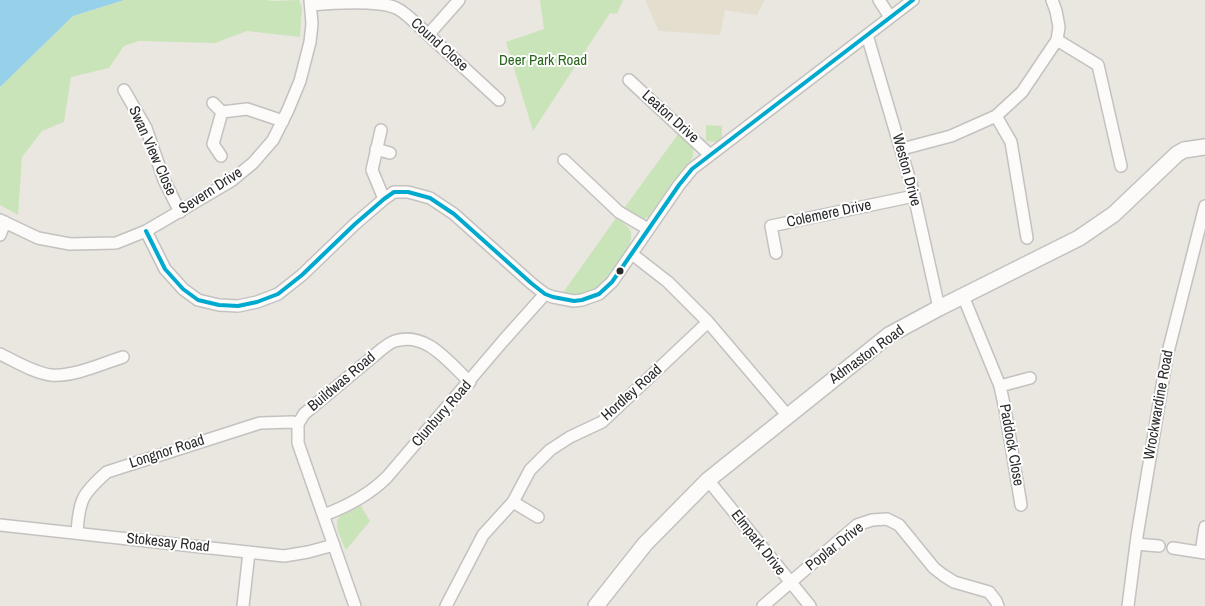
<!DOCTYPE html>
<style>
body{margin:0}
canvas{display:block;background:#eae6e0}
</style>
<canvas width="1205" height="606"></canvas>
<script>
const ctx = document.querySelector('canvas').getContext('2d');
ctx.lineJoin = 'round';
function fillPath(path, color) { ctx.fillStyle = color; ctx.fill(path, 'evenodd'); }
function trace(path, color, width, dash) { ctx.strokeStyle = color; ctx.lineWidth = width; ctx.lineCap = dash ? 'butt' : 'round'; ctx.setLineDash(dash || []); ctx.stroke(path); }
function drawText(font, color, halo, rows, align = 'center') {
  ctx.font = font + ' "Archivo Narrow",sans-serif'; ctx.lineWidth = 4; ctx.setLineDash([]); ctx.textBaseline = 'middle'; ctx.strokeStyle = halo; ctx.fillStyle = color; for (const [text, x, y, turn = 0] of rows) {
    ctx.save(); ctx.translate(x, y); ctx.rotate((+turn || 0) * Math.PI / 180); ctx.textAlign = isNaN(turn) ? turn : align; if (halo) ctx.strokeText(text, 0, 0); ctx.fillText(text, 0, 0); ctx.restore();
  }
}
const education = new Path2D(`
 M645,0H765L757,15L725,10L720,35L659,31Z`);
const green = new Path2D(`
 M124,0H266L272,1L299,0L302,8L300,37L247,31L215,43L139,41L124,46L109,68L71,77L64,122L42,131L22,157L18,215L0,205V87L73,16Z
 M540,0H623L617,14L610,13L533,131L506,42L544,29Z
 M706,125L722,126V140L716,142L706,141Z
 M679,133L693,147V156L690,163L675,179L649,217L640,220L622,211Z
 M616,218C628,227 634,228 630,244C613,272 600,302 562,294Z
 M357,505L361,506L370,521L346,550C341,538 329,520 345,512V510Z`);
const water = new Path2D(`
 M0,0H124L73,16L0,87Z`);
const minor = new Path2D(`
 M879,0L890,17
 M311,5C332,3 378,0 396,8C401,10 405,14 409,17L499,100
 M428,35L459,0
 M867,35L913,191L939,308
 M1057,40L1098,65L1121,166
 M629,80L710,155
 M124,90L146,128L164,180L180,212
 M213,103L222,112
 M996,116L1011,142L1027,238
 M381,130L372,170L384,199
 M376,149L390,153
 M902,149L951,136L996,116L1022,92L1057,40L1059,27L1056,11L1052,0
 M221,156L213,144L222,112L247,109L283,121
 M564,160L619,212L648,229
 M0,220L38,238L70,244L116,243L146,231L231,181L253,163L273,140L288,110L300,81L310,42L312,24L310,0
 M146,231L165,269L183,289L198,300L219,305L238,306L257,302L278,294L302,275L355,224L384,199L394,192H408L430,198L454,214L531,283L545,294L553,297L574,301L582,300L599,294L612,282L679,185L692,169L913,0
 M0,235L5,222
 M776,253L771,226L914,196
 M632,254L668,282L708,322L788,416
 M963,296L1000,386L1005,409L1021,505
 M0,354C15,361 34,373 51,375C74,377 101,364 123,357
 M1000,386L1030,378
 M708,480L810,606
 M513,502L538,517
 M324,515C348,506 369,495 387,477L503,341L545,294
 M0,525L284,556L308,552L334,545
 M77,533C79,500 82,494 107,472L260,423L293,422L298,424
 M1136,544L1159,546
 M1173,548L1205,553
 M1201,552L1205,527
 M243,606L249,552
 M355,606L298,443V424L304,414L382,349C386,346 391,342 395,341C427,331 449,363 470,382
 M446,606L483,535L513,502L530,470L550,450L570,437L602,422L708,322
 M763,606L857,525L872,520L887,519L899,525L934,568L943,575L954,582L989,592L996,601L998,606
 M1128,606L1137,536L1167,356L1205,206`);
const tertiary = new Path2D(`
 M596,606L645,544L708,480L889,335L939,308L1079,238L1114,214L1177,154L1184,150L1205,147`);
const bus1 = new Path2D(`
 M146,231L165,269L183,289L198,300L219,305L238,306L257,302L278,294L302,275L355,224L384,199L394,192H408L430,198L454,214L531,283L545,294L553,297L574,301L582,300L599,294L612,282L679,185L692,169L913,0`);
const markers = [
 [620,271,4.5,"#2b2b2b"]
];
const streetNames = [
 ["Cound Close",439,45,42],
 ["Leaton Drive",670,117,42],
 ["Swan View Close",152,151,66],
 ["Weston Drive",906,170,75],
 ["Severn Drive",211,191,-33],
 ["Colemere Drive",829,214,-12],
 ["Admaston Road",867,355,-36],
 ["Buildwas Road",342,382,-40],
 ["Hordley Road",632,393,-42],
 ["Wrockwardine Road",1159,405,-80],
 ["Clunbury Road",442,414,-49],
 ["Paddock Close",1011,445,80],
 ["Longnor Road",167,452,-18],
 ["Stokesay Road",168,543,6],
 ["Elmpark Drive",758,543,52],
 ["Poplar Drive",835,547,-38]
];
const parkNames = [
 ["Deer Park Road",543,61]
];
fillPath(education, '#e4decf');
fillPath(green, '#cae4ba');
fillPath(water, '#96d0e9');
trace(minor, '#c3c2c1', 14);
trace(tertiary, '#c3c2c1', 18);
trace(minor, '#fcfbfa', 11);
trace(tertiary, '#fcfbfa', 15);
trace(bus1, '#00a9ce', 4);
for (const [x, y, r, color] of markers) { const dot = new Path2D(); dot.arc(x, y, r, 0, 2 * Math.PI); ctx.fillStyle = color; ctx.fill(dot); trace(dot, '#fff', 2); }
drawText('15px', '#2b2b2b', '#fff', streetNames);
drawText('15px', '#28681b', '#fff', parkNames);
</script>
